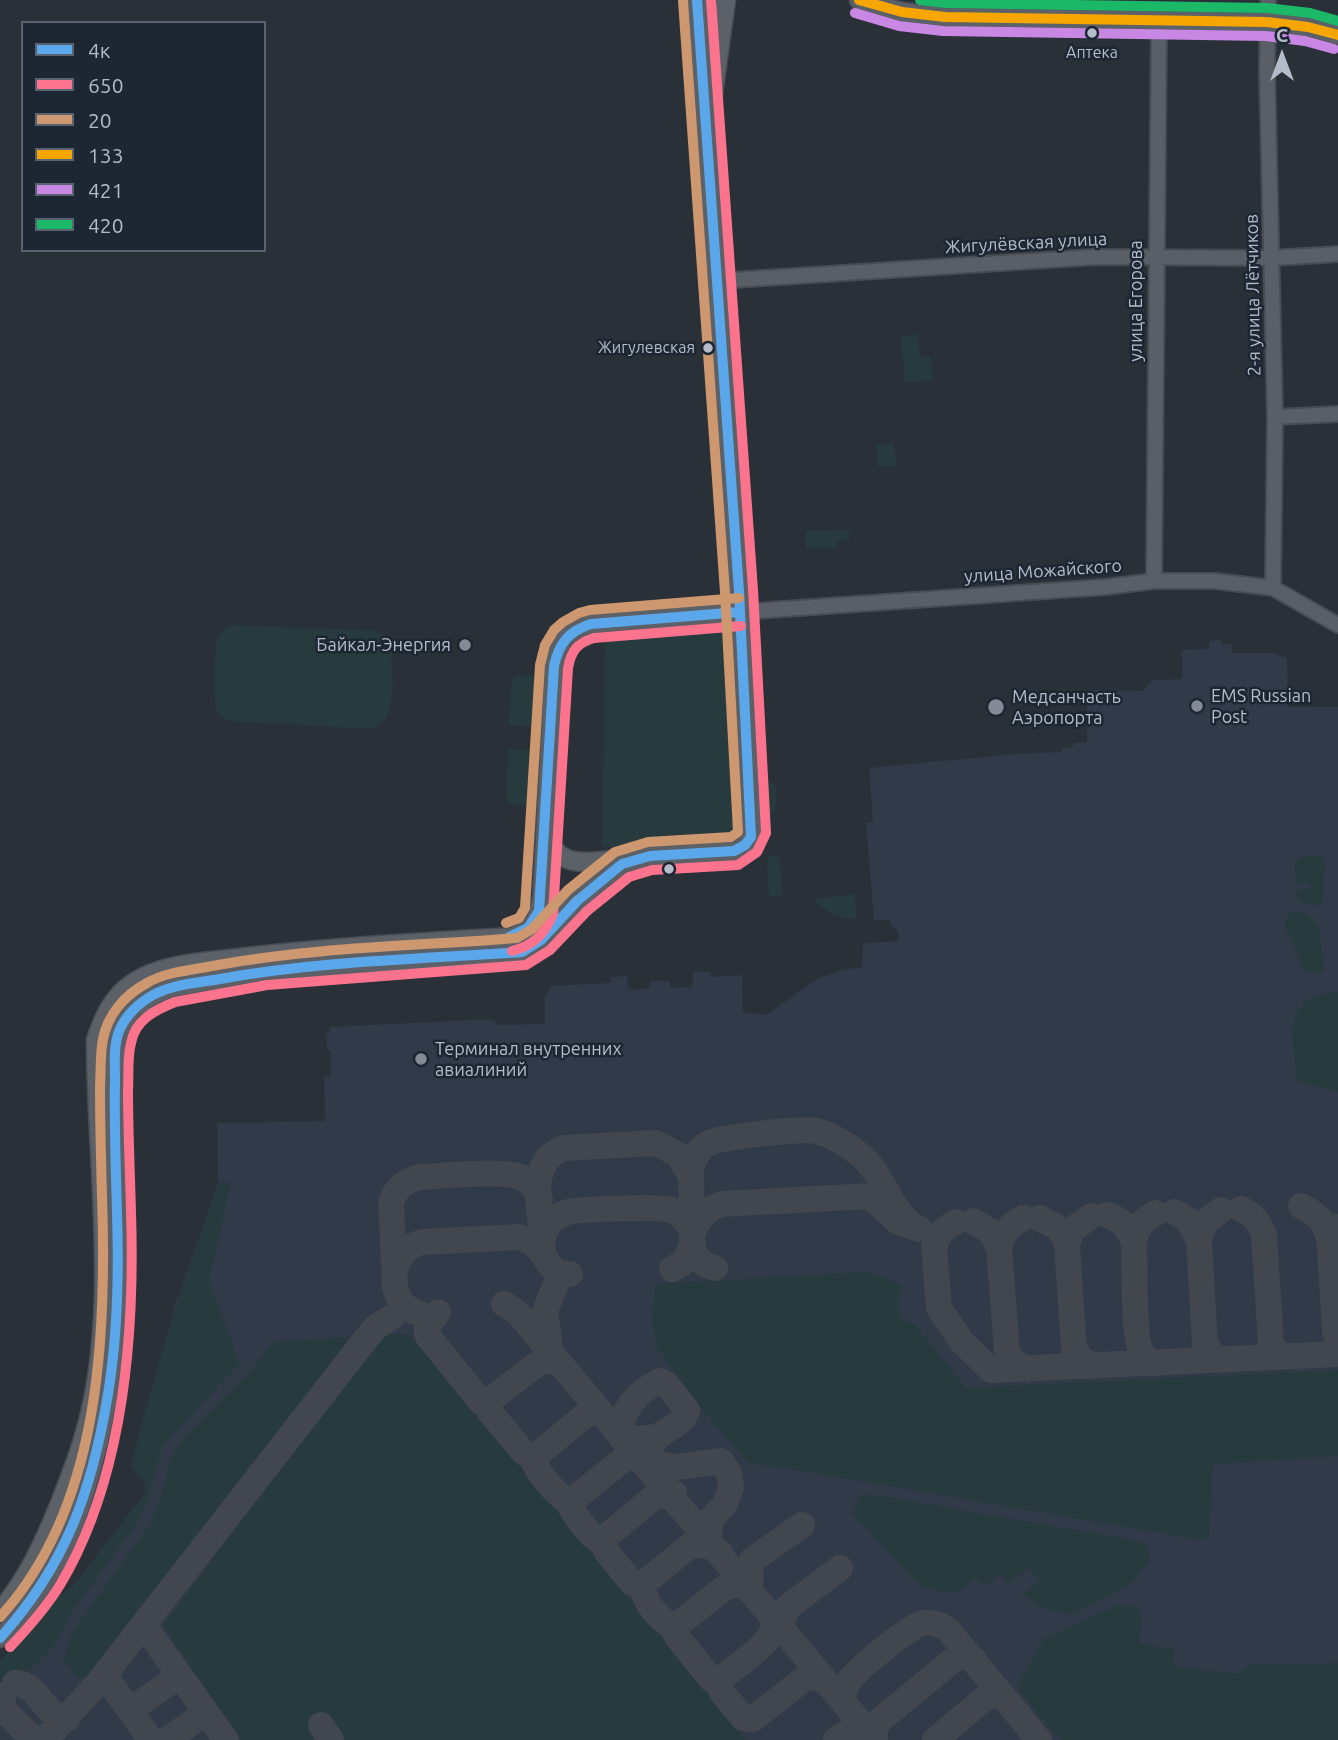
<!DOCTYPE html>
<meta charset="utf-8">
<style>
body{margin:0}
#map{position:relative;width:1338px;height:1740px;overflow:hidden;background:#2a3038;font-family:Ubuntu,sans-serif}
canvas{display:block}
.legend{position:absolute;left:21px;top:21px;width:245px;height:231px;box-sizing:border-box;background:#1d2633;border:2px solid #59626f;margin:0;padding:9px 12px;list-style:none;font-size:21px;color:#b4bcc9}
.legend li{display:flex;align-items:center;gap:14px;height:35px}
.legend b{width:35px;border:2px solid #59626f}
.north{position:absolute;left:1247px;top:21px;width:70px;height:70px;-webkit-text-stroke:5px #1d2633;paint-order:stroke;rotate:0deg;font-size:19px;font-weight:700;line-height:28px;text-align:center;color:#b4bcc9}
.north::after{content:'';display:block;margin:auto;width:24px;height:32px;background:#b4bcc9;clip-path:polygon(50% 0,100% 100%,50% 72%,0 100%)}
</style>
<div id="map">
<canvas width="1338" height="1740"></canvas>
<ul class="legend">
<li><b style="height:9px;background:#5aa8eb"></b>4к</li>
<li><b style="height:9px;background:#fc738d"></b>650</li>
<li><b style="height:9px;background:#cd976f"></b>20</li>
<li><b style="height:9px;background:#f7a600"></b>133</li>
<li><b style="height:9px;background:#c787e3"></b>421</li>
<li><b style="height:9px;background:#1ab867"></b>420</li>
</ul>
<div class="north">С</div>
</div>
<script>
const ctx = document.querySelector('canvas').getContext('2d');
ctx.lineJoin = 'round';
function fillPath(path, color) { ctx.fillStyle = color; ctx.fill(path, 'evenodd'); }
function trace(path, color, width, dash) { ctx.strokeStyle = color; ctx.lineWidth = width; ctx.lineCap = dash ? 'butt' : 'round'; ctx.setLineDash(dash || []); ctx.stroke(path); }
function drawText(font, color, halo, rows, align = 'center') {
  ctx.font = font + ' Ubuntu,sans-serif'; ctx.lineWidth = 5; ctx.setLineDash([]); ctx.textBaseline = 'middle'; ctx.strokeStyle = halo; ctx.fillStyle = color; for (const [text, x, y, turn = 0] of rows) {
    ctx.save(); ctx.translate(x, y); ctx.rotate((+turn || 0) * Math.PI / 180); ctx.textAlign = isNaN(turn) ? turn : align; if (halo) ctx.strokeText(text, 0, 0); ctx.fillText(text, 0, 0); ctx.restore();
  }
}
const airport = new Path2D(`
 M1221,640V645L1231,644L1232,653H1273L1287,658L1288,707H1338V1740H0V1661L60,1595L73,1586L146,1492L145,1483L131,1467L175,1306L218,1183L217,1123L325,1121L324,1077L331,1076V1050H327L326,1034L329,1033L330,1027L472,1020H492L499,1025L545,1024V998L551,986L610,983L611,977L627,976L629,990L649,988L650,982L660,981H670V988L692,987L693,972H710L712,977L742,975L743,1012L766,1015L817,979L843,970L862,967L863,943L898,941V931L890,924V920H874L866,823L873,822L869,768L1014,754L1062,752V748H1071L1075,743L1087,742V695L1091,690L1143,691L1152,680L1182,679V650L1209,649L1210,641Z`);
const green = new Path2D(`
 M918,334L920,355L931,358L933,380L905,383L901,336Z
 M894,443L896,466L878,467L876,445Z
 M849,530V540L837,541V549L806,548V531Z
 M734,621L746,822L733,835L721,839L602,847L605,632Z
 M232,625L378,631C387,636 391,643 392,654C391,677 399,718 373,729L229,721C224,718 219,716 217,710C213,701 214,651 217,641C219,633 225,628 232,625Z
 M516,675L542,676L540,727L509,725L512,679Z
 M508,749L538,751L536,802L533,806L513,805L506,798Z
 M763,781H770L776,785V809L771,816L766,815L763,812Z
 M776,855L780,858L783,893L781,896L769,897L767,856Z
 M1302,855H1320L1325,859L1323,904L1318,906L1298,900L1297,890L1311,889L1310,882L1296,883L1294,863Z
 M855,894L856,919C836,920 826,911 813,899Z
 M1294,910L1303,912L1318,924L1325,969L1322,973L1305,970C1299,961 1297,953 1293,944C1287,931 1277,921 1294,910Z
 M1332,992H1338V1092L1298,1081C1295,1058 1284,1017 1306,1002C1314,997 1323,994 1332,992Z
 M231,1182L209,1281L240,1363L166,1442L161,1449L149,1499L140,1519L72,1612L52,1648L0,1699V1661L60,1595L73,1586L146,1492L145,1483L131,1467C154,1370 185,1277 218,1183Z
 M869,1272L896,1283L902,1289L897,1303L901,1318L915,1325L966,1388L1338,1370V1456L1213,1464L1209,1537L1196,1539L774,1466L749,1464L701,1408L657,1347L652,1321L655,1284Z
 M410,1334L746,1740H341L322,1714L308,1723L320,1740H241L163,1626L380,1335Z
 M353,1337L90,1679H80L64,1660L72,1632L151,1523L159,1503L170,1460L178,1446L187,1434L252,1369L274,1342Z
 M869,1494L1133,1540L1149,1546V1561L1131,1584L1072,1615L1038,1607L1023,1594L1040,1581L1029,1568L1008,1584L1001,1574L983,1587L976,1578L954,1594L920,1586L852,1513L861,1495Z
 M1118,1605L1137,1607L1141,1612L1140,1644L1174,1649L1173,1667L1241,1674L1251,1664L1338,1663V1740H1061L1019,1691L1021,1677L1045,1638Z`);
const taxiway = new Path2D(`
 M1301,1206C1320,1215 1329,1226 1330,1247
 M1241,1209C1254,1215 1259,1222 1264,1235L1271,1343C1276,1352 1281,1356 1290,1356
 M1221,1210L1205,1222L1199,1240L1205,1345L1216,1358L1223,1360
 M1175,1212L1188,1220L1199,1240
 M1107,1215C1123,1220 1129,1228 1134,1244C1135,1265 1133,1336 1141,1351C1144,1359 1150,1362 1158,1363
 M1039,1218L1057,1227L1064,1237L1067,1245L1074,1349L1083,1361L1095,1366
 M973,1221L990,1231L999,1248L1007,1351L1012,1360L1026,1370
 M955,1222L941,1232L934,1246L939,1308L962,1342L991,1370L1338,1354
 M1338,1227L1330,1247L1335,1332L1338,1341
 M692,1233L691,1169C694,1158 699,1148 709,1143C719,1137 804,1128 816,1131C830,1134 848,1145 859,1154C885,1174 889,1214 919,1229L898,1222L870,1196L721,1204C689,1215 678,1258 715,1268
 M542,1237C540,1206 527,1161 564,1148L656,1143L679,1155L690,1175
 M1134,1244C1136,1228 1142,1220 1156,1213
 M1067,1245L1072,1230L1091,1216
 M999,1248C1003,1233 1009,1225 1023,1218
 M394,1266L391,1203C395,1188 405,1181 420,1177C443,1176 505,1169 523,1178C532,1183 536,1191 540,1199
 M672,1269L684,1262L693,1243
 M570,1274C542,1274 533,1237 554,1219C558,1216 564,1213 568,1212C582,1209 660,1206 671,1210C682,1214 688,1222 692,1233
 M504,1304L517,1312L875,1740
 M438,1312L427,1327V1335L481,1402L489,1401
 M420,1314C385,1305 386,1251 422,1242L519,1237L532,1242L543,1254
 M549,1352L550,1347L545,1311L557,1281
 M658,1437L635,1439L621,1437C619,1411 638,1391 660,1381L667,1385L687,1410C684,1425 668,1427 658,1437C651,1444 647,1454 643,1463L677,1467L721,1461L729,1473L731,1488L725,1504L711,1519L708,1540
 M535,1455L524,1453L489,1411V1401L541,1361H552L562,1366
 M571,1501C559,1500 535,1470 533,1458L587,1414L596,1412L605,1417
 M607,1536C604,1538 601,1541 597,1539C590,1537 571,1510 569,1503L625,1458L632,1457L640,1460
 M643,1584L632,1583L606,1551L604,1543L607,1536L655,1496L667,1495L674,1500V1493
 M770,1615C787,1640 733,1664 720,1681L721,1691L743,1718L753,1719L805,1678L815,1677L826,1682
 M148,1619L147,1629L150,1634L226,1740
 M676,1626C661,1624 641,1599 643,1584L692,1544L709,1546L720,1553
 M782,1629L784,1616L788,1607L840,1568
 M109,1669L108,1680L151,1740
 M722,1678L711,1679L678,1638L674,1630L676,1626L724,1588C734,1584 743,1584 751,1592L750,1573L752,1560L802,1525
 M15,1683C39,1683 44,1719 68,1718
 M3,1695V1709L32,1738H47
 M843,1702C844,1695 844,1686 849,1681C857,1669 911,1625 923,1623C933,1622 942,1625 949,1631L1039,1740
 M125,1704L137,1705L175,1679L182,1680
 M321,1725L331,1740
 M45,1740L98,1683L365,1340L376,1327L392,1317
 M167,1740L201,1716L211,1719
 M836,1740C847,1731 857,1727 870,1734
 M875,1740V1729L879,1721L953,1660L963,1656L974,1660
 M935,1740L984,1699L993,1695L1005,1699`);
const minor = new Path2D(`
 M1268,0L1267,70L1275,417L1273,588
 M717,281L1095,257L1272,258L1338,254
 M1275,417L1338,414
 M1154,581L1159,21
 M740,612L1105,587L1154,581H1215L1273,588L1338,625`);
const major = new Path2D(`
 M859,0L902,12L945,17L1267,22L1308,27L1338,35
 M712,101L726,0
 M548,834C555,873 599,861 627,858
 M0,1611C28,1579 45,1540 61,1501C69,1479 78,1458 84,1436C121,1313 96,1167 96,1040C103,1018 113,996 133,983C165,962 210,962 247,957C335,947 424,942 512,937C533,930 539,917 542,897L554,666C558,641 568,630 591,624L740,612
 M0,1638C52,1584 73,1538 92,1467C110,1403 118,1338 118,1272C118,1196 111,1119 116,1043L120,1029L132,1010L154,995L171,988L265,971L522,952L541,940L577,901L622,864L650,856L734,851C743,848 749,843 752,834L739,591L697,0`);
const bus1 = new Path2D(`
 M509,937L528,928L539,911L554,666C559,643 569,631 591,624L740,612
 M0,1638C66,1565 92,1491 108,1394C118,1334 119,1274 117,1214C116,1170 114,1125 115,1081C115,1064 113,1044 120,1029C127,1014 139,1003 153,995C173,984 198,983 220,979C319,961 422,959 522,952L541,940L577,901L622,864L650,856L734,851L745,845L751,837L739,591L697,0`);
const bus2 = new Path2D(`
 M512,951C533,946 545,934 553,914L568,668C571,651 577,643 594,638L741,626
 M10,1647C28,1628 46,1608 60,1585C124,1478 135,1335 131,1213C130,1172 128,1132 128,1091C129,1075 127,1058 131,1043C135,1020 155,1010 175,1002L267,985L526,965L550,950L587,911L629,877L652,870L738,865L757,852L766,833L753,590L711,0`);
const bus3 = new Path2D(`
 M506,923L519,918L525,908L540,665L545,645L554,630L563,622L579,613L590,610L739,598
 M0,1617C100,1508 107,1337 102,1197C101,1160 100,1123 100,1086C101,1071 100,1054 103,1039C108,1014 125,995 147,983C168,971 194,970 218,965C316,947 418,946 517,938L532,929L568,890L615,852L648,842L731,837L738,832L725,592L683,1`);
const bus4 = new Path2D(`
 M859,0L902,12L945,17L1267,22L1308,27L1338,35`);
const bus5 = new Path2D(`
 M855,13L899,26L943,31L1266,36L1305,41L1334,49`);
const bus6 = new Path2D(`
 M920,0L946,3L1267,8L1310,13L1338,21`);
const markers = [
 [1092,33,6,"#b4bcc9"],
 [708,348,6,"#b4bcc9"],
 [465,645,7,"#848b96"],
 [1197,706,7,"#848b96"],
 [996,707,9,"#848b96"],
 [669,869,6,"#b4bcc9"],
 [421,1059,7,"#848b96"]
];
const busNames = [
 ["Аптека",1092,53],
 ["Жигулевская",695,348,"right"]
];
const streetNames = [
 ["Жигулёвская улица",1026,243,-3],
 ["2-я улица Лётчиков",1253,295,-91],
 ["улица Егорова",1136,301,-90],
 ["улица Можайского",1043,571,-4]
];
const poiNames = [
 ["Байкал-Энергия",451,645,"right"],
 ["EMS Russian",1211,696],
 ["Рost",1211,717],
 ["Медсанчасть",1012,697],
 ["Аэропорта",1012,718],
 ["Терминал внутренних",435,1049],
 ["авиалиний",435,1070]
];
fillPath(airport, '#313a48');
fillPath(green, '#273a3e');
trace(taxiway, '#42464e', 26);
trace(minor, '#484c53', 18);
trace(major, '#484c55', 21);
trace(minor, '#5a5e66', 14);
trace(major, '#5c6168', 18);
trace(bus1, '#5aa8eb', 10);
trace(bus2, '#fc738d', 10);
trace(bus3, '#cd976f', 10);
trace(bus4, '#f7a600', 10);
trace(bus5, '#c787e3', 10);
trace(bus6, '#1ab867', 10);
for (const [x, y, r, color] of markers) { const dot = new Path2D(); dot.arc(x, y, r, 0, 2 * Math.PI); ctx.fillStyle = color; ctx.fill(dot); trace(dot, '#1d2633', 2.5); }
drawText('16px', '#b4bcc9', '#1d2633', busNames);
drawText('18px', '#b4bcc9', '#1d2633', streetNames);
drawText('18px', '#b4bcc9', '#1d2633', poiNames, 'left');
</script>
